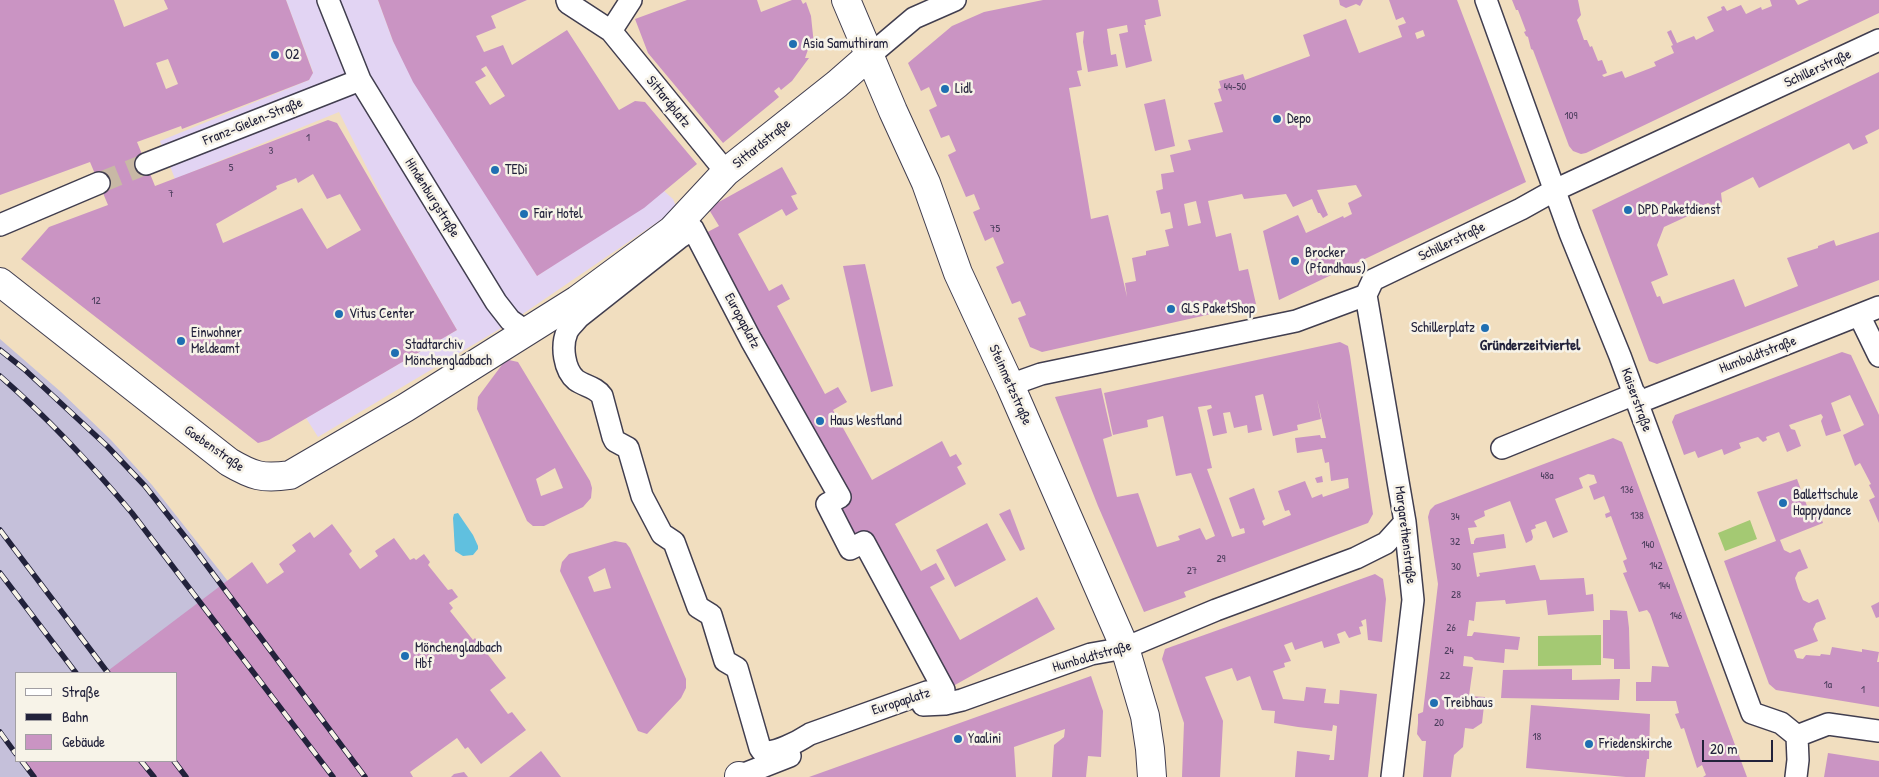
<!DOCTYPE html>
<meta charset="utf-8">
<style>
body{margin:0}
#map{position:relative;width:1879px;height:777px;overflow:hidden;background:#f1debf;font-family:"Patrick Hand",sans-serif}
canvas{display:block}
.legend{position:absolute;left:15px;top:672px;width:162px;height:90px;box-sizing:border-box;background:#f7f3e8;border:1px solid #a29fa3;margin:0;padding:6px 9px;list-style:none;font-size:15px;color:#22223b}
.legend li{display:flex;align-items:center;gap:10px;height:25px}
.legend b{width:25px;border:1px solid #a29fa3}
.scale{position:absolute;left:1702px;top:740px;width:71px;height:22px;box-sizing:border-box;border:2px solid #22223b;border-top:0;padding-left:6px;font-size:15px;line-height:18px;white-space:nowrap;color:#22223b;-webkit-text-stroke:4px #f7f3e8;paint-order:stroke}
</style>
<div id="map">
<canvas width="1879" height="777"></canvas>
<ul class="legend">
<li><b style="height:6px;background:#fff"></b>Straße</li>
<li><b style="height:6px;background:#22223b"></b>Bahn</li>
<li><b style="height:14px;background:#ca94c3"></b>Gebäude</li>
</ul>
<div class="scale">20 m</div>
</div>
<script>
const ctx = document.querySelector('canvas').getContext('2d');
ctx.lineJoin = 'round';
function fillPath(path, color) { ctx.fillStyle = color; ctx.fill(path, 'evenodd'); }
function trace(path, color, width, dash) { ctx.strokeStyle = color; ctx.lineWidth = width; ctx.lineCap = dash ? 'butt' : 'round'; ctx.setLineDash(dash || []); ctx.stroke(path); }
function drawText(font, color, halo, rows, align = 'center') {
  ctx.font = font + ' "Patrick Hand",sans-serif'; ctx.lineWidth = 5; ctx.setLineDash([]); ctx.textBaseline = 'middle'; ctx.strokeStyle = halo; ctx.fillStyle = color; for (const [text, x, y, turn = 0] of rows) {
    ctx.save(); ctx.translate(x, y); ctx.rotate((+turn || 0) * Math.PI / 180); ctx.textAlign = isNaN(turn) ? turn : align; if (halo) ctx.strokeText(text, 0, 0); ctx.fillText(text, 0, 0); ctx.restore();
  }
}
const built = new Path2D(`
 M286,0H378L393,41L537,276L664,191L673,199L676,206L662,219L508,324L318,437L306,418L457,330L390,214L339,112L175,179L160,141L309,80L313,72Z`);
const industrial = new Path2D(`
 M0,339L61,392L111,440L152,485L227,580L375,777H0ZM16,673H176V761H16Z`);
const green = new Path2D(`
 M1750,520L1757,539L1725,551L1718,533Z
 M1601,635V665L1538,666V636Z`);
const water = new Path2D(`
 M458,513L473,535L478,546V549L473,555L463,556L455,551L453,518L454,514Z`);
const building = new Path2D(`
 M0,0H114L124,27L168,9L164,0H286L313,73L309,80L182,129L181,126L137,142L155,186L328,120L337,123L457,330L269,440L258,443L21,259L49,227L108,205L90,162L0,195ZM168,59L178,84L166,89L156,63ZM313,174L327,199L340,194L361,230L327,249L302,208L223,243L216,224L277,189L276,186L296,178L298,183Z
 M378,0H527L491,16L496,28L476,36L484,52L503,45L512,65L567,30L619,110L635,101L645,102L697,164L644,208L537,276L413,82L393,41ZM486,66L505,96L490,105L475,82L486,76L481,69Z
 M687,0H757L761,12L792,0H801L803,4L806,2L811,16L814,45L810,44L805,58H809L792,81L781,90L779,87L774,91L779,97L723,143L648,53L635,19Z
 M1043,0H1158L1161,16L1145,20L1146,25H1144L1152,61L1126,68L1119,34L1128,32L1127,25L1107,29L1111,55L1116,54L1118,66L1088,72L1083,42L1084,31L1076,33L1082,70L1077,71L1081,86L1069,88L1091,219L1108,215L1127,297L1125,283L1136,281L1132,258L1146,255V251L1169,246L1165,230L1173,228L1170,212L1161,214L1156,191L1163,189L1161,174L1174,172L1170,155L1191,150L1188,140L1223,132L1214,103L1222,101L1218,89L1221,88L1219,81L1243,74L1245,80L1310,56L1303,35L1346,19L1359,53L1402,37L1398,26L1406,23L1403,17L1396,20L1389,0H1457L1526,182L1279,300L1263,231L1298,215L1306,233L1343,216L1344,218L1352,214L1348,203L1362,196L1356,185L1317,190L1328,215L1323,218L1320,213H1318L1312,199L1293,207L1286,194L1244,199L1242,194L1208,201L1216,237L1231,233L1239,271L1248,269L1256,304L1042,352L1030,347L1018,318L1026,315L1020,301L1012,304L996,267L1004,263L993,237L985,241L973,212L980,209L974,194L966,197L948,155L956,151L949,135L941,138L929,110L937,106L929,87L921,91L908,63L952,26L984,12ZM1423,30L1425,36L1417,39L1415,33ZM1196,201L1201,223L1188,226L1184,204Z
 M1339,0H1363L1360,6L1356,4L1346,8L1340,5Z
 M1512,0H1578L1581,15L1577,20L1584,40H1587L1590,47L1592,46L1598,61L1602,60L1607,73L1602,75L1604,77L1622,71L1625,78L1656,66L1654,62L1674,53L1671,46L1673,45L1667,32L1671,30L1677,43L1694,36L1696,40L1714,31L1707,17L1722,10L1721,7L1724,6L1727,11L1741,5L1746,14L1761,7L1762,10L1772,6L1770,0H1795L1798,5L1809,0H1879V13L1586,153L1581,154L1573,151L1569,146L1533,50L1531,49L1528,37L1526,36L1524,32L1526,31L1518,10H1516Z
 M1879,72V129L1865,136L1868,143L1853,150L1849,143L1759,188L1753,177L1721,193L1722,202L1718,206H1713L1708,203L1689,212L1690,215L1664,227L1657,245L1668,275L1651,282L1657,297L1660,296L1663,304L1734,279L1745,307L1798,286L1787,258L1818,248V246L1834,240L1836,246L1879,232V280L1657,364L1649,361L1592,210Z
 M1165,99L1175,146L1155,151L1144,104Z
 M782,167L797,194L791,196L798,209L786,216L782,209L738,234L769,291L782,284L790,299L777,306L825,394L838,387L847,402L833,410L872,480L942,441L950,457L956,454L962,464L957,467L966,484L895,524L921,571L936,563L945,579L930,587L960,640L1037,597L1055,629L946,690L863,541L852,547L828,505L842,497L698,237L719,226L708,208Z
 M865,264L893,386L871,392L843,266Z
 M1340,342L1348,346L1350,356L1373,514L1368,523L1184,592L1186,597L1144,612L1098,506L1055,397L1101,388L1112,436L1103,439L1117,497L1138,493L1157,547L1180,540L1178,536L1200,528L1206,540L1215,536L1191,473L1176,476L1163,416L1147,420L1148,427L1113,435L1104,393ZM1263,394L1273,436L1298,430L1297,425L1321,419L1317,399L1326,438H1321L1320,435L1295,438L1297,453L1322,449L1325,463L1329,462L1331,481L1348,478L1349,488L1323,497L1322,494L1312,498L1305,481L1278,491L1285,511L1289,510L1291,515L1264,526L1262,521L1265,519L1254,488L1229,498L1240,529L1244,528L1245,533L1232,537L1207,469L1212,468L1198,407L1211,405L1212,408L1207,410L1213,436L1227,433L1223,413L1230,412L1234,428L1247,425L1248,433L1262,430L1255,396Z
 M1842,352L1851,355L1879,415V523L1869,500L1875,497L1869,485L1871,484L1860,463L1855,466L1843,435L1864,425L1850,395L1831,403L1841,431L1826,436L1821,421L1823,417L1821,414L1789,425L1791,429L1795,430L1801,446L1787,452L1779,432L1766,437L1767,440L1763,442L1758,437L1739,443L1741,448L1724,455L1722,449L1698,458L1695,451L1684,455L1672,422L1675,415Z
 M509,360L518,362L590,481L592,488L591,498L583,507L544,526H533L527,521L477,409L478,397L504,362ZM555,468L563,488L541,496L536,479Z
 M1613,438L1622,442L1747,777H1703L1706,775L1702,765L1697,768L1684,728L1681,729L1675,714L1679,713L1676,701H1636V682H1651L1652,666L1669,667L1650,614L1647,610L1639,612L1623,573L1627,572L1623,561L1627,559L1611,516L1606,518L1605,514L1610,512L1604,496L1594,500L1589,486L1597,483L1594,475L1588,474L1579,478L1583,488L1555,499L1568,532L1553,538L1546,521L1535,525L1536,528L1531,530L1533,537L1532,540L1526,543L1510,501L1484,511L1485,516L1474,521L1477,527L1468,528L1471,544H1474V541L1476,538L1504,534L1506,548L1473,553L1477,577L1480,576L1479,573L1535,565L1540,580L1584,578L1586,595L1593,594L1594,611L1548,615L1546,600L1506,604L1505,600L1476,602L1474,621L1469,620L1467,636H1472L1474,632L1520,637L1518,650L1505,649L1504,663L1475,660L1472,657L1464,656L1463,666L1473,667L1469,696L1485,697L1482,723L1473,729L1465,728L1463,747L1454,755L1451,777H1423L1426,741H1422L1417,734L1418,723V714L1423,712L1438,584L1428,517L1430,510L1435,505Z
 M1322,476L1323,482L1317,483L1315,478Z
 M1797,479L1810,514L1818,509L1823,523L1780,540L1784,550L1790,553L1800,549L1808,568L1798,572L1795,578L1798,588L1803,600L1809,603L1818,599L1826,619L1816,623L1813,629L1818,641L1794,650L1797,658L1803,659L1806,655L1820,656L1821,654L1830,655L1832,647L1862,652V649L1879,652L1877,662H1879V707L1776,690L1769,684L1724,561L1776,541L1757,492Z
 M1010,509L1025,549L1020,551L999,514Z
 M987,523L1006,560L955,587L936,550Z
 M332,524L352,551L349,554L360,569L378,556L375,551L394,538L410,560L414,558L416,560L424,554L430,562L428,565L448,590L452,589L458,597L449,603L453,608L450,611L473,640L475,638L506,678L490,690L508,714L512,712L526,730L481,764L468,747L465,749L457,738L410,772L413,777H36L24,761H176V673H105L252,562L267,584L284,572L279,564L296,551L292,545L310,532L314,538Z
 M615,541L626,543L630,548L686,679V688L681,698L647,734L638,731L560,571L562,562L569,554ZM605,568L611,588L594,592L588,577Z
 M1375,574L1383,579L1386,599L1382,642L1368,640L1366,619L1361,621L1363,626L1359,627L1361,634L1349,638L1345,631L1337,634L1340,643L1324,648L1322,641L1295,650L1292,642L1284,645L1291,661L1284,663L1285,667L1273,671L1283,699L1304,701L1306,687L1326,689L1324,703L1339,704L1340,690L1377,694L1368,777H1295L1297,751L1330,755L1329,760H1334L1337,726L1333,725L1332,731L1298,727L1274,723L1275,711L1262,710L1250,676L1237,681L1232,668L1205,677L1223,721L1220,777H1182L1184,723L1162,659L1165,649Z
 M1879,602V617L1876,618L1871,606Z
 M1610,610L1627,611L1629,628L1630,669H1614V659L1603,658V620H1610Z
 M1572,669V680L1620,679L1619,700L1501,698L1503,670Z
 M1091,676L1103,711L1101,757L1088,756L1086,777H1052L1054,745L1064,737L1065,729L1014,747L1016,777H809Z
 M1531,705L1650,714L1649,759H1647L1645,777H1626L1526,768Z
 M541,751L561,777H509Z
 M1828,753L1879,761V777H1824Z
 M464,772L468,777H451L454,774Z`);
const streetTunnel = new Path2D(`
 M99,183L146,164`);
const street = new Path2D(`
 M328,0L360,80L496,302L510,320L527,332
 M567,0L568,3L611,31L726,172
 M1486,0L1570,233L1620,356L1752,713L1781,723L1797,736L1798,760L1796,777
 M611,31L631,0
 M869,56L914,18L955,0
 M146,164L360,80
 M0,225L99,183
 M693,229L751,340L840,497L827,504L850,549L864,542L944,690L927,692L810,734C799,741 774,755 762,751L760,748L737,668L725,661L711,615L698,607L674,542L662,534L642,496L628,448L615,441L613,437L602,396C596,387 584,386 576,380C564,370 561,346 567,332C569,327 575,322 579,317L679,238Z
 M1366,295L1405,522L1413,600L1392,777
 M1859,315L1879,356
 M1010,385L1041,374L1296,321L1366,295L1373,280L1521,209L1555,190L1879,40
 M1637,403L1879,307
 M1502,448L1635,394
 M923,705L945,704L962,700L1091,654L1125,648L1216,610L1356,558L1386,543L1405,522
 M1797,736L1828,724L1879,731
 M739,776L790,756`);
const secondary = new Path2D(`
 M846,0L893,111L926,183L958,273L1010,385L1125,648L1145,716L1150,749L1152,777
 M0,282L229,462C253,476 262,479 290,475L405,408L577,300L672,230L726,172L837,84L869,56
 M739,776V777`);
const rail = new Path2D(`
 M0,350L24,369L107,446L145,486L190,543L365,777
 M0,376C48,418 91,464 132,513L333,777
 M0,530L108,673
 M0,573L76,673
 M0,732L16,754
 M22,761L34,777
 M141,761L154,777
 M174,761L186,777`);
const markers = [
 [793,44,5,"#1f6fb2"],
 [275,55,5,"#1f6fb2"],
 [945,89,5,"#1f6fb2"],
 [1277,119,5,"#1f6fb2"],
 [495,170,5,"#1f6fb2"],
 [1628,210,5,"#1f6fb2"],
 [524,214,5,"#1f6fb2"],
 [1295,261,5,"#1f6fb2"],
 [1171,309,5,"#1f6fb2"],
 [339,314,5,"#1f6fb2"],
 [1485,328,5,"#1f6fb2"],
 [181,341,5,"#1f6fb2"],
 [395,353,5,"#1f6fb2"],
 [820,421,5,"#1f6fb2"],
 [1783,503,5,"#1f6fb2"],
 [405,656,5,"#1f6fb2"],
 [1434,703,5,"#1f6fb2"],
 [958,739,5,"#1f6fb2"],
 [1589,744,5,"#1f6fb2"]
];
const numberNames = [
 ["44-50",1235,87],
 ["109",1571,116],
 ["1",308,138],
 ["3",271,151],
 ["5",231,168],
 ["7",171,194],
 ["75",995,229],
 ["12",96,301],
 ["48a",1547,476],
 ["136",1627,490],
 ["138",1637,516],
 ["34",1455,517],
 ["32",1455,542],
 ["140",1648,545],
 ["29",1221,559],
 ["142",1656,566],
 ["30",1456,567],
 ["27",1192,571],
 ["144",1664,586],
 ["28",1456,595],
 ["146",1676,616],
 ["26",1451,628],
 ["24",1449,651],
 ["22",1445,676],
 ["1a",1828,685],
 ["1",1863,690],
 ["20",1439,723],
 ["18",1537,737]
];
const poiNames = [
 ["Asia Samuthiram",803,44],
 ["O2",285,55],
 ["Lidl",955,89],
 ["Depo",1287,119],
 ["TEDi",505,170],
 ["DPD Paketdienst",1638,210],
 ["Fair Hotel",534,214],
 ["Brocker",1305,253],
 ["(Pfandhaus)",1305,269],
 ["GLS PaketShop",1181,309],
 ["Vitus Center",349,314],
 ["Schillerplatz",1475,328,"right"],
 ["Einwohner",191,333],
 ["Meldeamt",191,349],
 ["Stadtarchiv",405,345],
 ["Mönchengladbach",405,361],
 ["Haus Westland",830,421],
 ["Ballettschule",1793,495],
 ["Happydance",1793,511],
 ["Mönchengladbach",415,648],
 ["Hbf",415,664],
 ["Treibhaus",1444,703],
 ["Yaalini",968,739],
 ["Friedenskirche",1599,744]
];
const streetNames = [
 ["Schillerstraße",1818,69,-25],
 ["Sittardplatz",668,102,51],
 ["Franz-Gielen-Straße",253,122,-22],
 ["Sittardstraße",762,144,-39],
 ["Hindenburgstraße",432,198,58],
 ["Schillerstraße",1452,242,-26],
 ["Europaplatz",742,321,62],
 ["Humboldtstraße",1758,355,-21],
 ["Steinmetzstraße",1010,385,66],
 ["Kaiserstraße",1636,400,70],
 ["Goebenstraße",214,449,35],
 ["Margarethenstraße",1405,535,83],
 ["Humboldtstraße",1092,657,-16],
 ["Europaplatz",901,702,-18]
];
const neighbourhoodNames = [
 ["Gründerzeitviertel",1530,346]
];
fillPath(built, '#e2d4f3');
fillPath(industrial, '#c5c0da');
fillPath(green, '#a4c973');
fillPath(water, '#60c0df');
fillPath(building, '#ca94c3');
trace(streetTunnel, '#c8b8a5', 21, [21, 11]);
trace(street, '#413e4f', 24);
trace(secondary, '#413e4f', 30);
trace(street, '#fff', 21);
trace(secondary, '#fff', 28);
trace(rail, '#22223b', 5.5);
trace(rail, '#f7f3e8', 4, [11]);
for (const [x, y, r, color] of markers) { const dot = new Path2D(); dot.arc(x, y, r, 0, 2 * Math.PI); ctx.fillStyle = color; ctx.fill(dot); trace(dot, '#f7f3e8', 2); }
drawText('11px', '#4c3e5d', null, numberNames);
drawText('14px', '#22223b', '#f7f3e8', poiNames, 'left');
drawText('14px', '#22223b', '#f7f3e8', streetNames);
drawText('bold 15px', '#22223b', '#f7f3e8', neighbourhoodNames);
</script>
